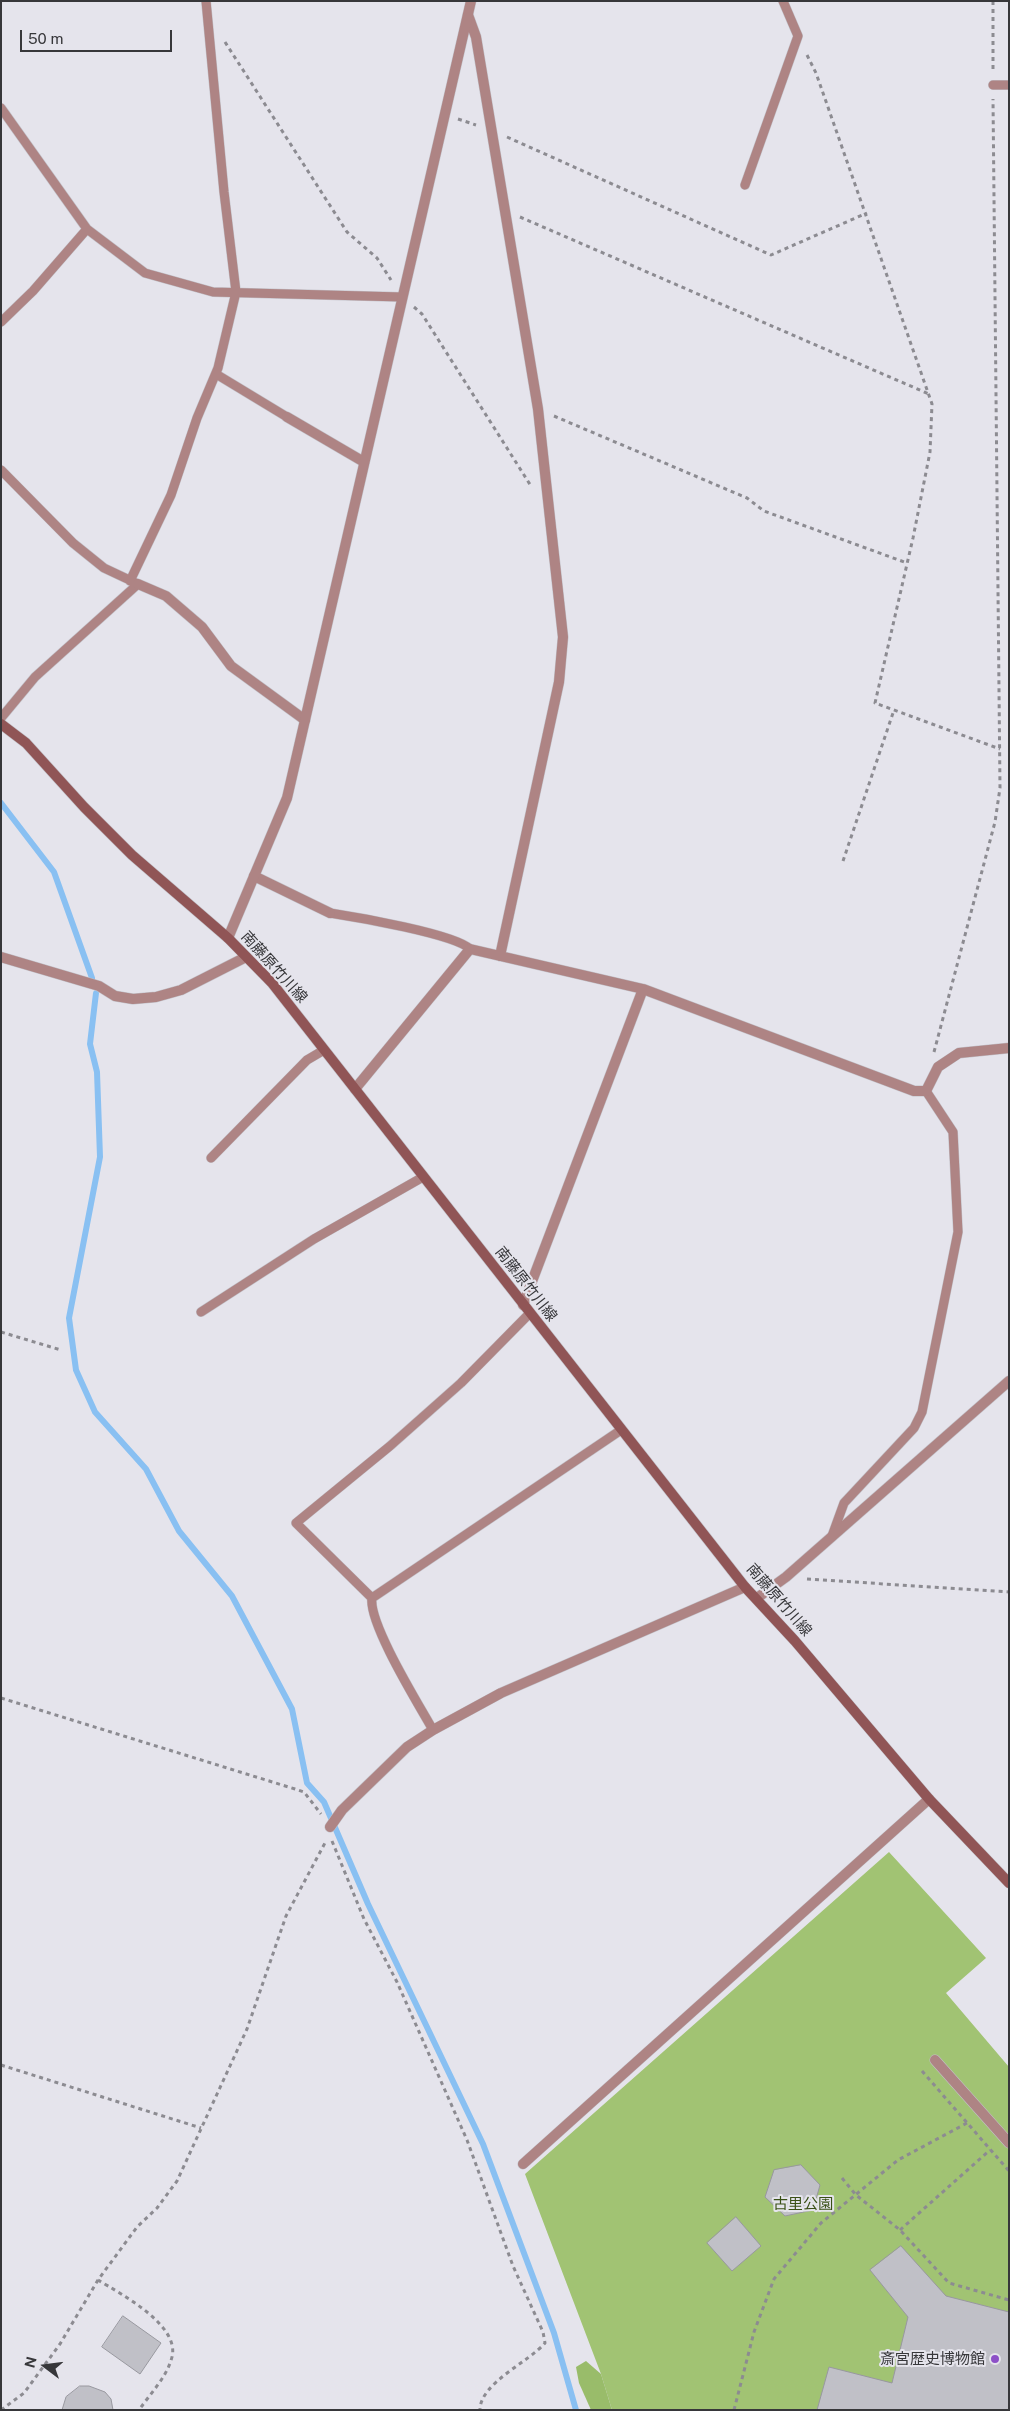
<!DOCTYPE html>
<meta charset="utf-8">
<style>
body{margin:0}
#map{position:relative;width:1010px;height:2411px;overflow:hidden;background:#e5e4ec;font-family:"Public Sans",sans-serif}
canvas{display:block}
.frame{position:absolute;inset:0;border:2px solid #37373a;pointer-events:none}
.north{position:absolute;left:20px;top:2341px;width:50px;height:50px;-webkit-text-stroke:4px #e5e4ec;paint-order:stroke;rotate:285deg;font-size:14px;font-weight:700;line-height:20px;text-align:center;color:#37373a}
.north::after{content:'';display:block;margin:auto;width:18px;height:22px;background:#37373a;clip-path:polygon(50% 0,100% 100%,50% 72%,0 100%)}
.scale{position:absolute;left:20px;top:30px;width:152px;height:22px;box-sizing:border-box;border:2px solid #37373a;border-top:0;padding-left:6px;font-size:15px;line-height:18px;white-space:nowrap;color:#37373a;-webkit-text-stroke:4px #e5e4ec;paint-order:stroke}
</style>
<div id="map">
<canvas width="1010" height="2411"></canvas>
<div class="frame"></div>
<div class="north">N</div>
<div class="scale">50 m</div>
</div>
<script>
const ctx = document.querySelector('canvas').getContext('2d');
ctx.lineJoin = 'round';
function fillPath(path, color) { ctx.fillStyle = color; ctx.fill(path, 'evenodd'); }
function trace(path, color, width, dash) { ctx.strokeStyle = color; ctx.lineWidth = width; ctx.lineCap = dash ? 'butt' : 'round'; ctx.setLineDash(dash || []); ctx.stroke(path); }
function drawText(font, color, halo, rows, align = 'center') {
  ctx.font = font + ' "Public Sans","Noto Sans JP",sans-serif'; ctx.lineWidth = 4; ctx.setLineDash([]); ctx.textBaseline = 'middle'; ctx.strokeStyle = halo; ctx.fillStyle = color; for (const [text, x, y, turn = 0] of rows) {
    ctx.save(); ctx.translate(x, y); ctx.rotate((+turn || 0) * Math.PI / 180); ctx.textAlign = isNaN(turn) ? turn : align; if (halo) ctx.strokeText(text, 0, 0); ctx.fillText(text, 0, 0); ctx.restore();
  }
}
const green = new Path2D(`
 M889,1852L986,1958L946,1993L1009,2067V2410H612L601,2374L525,2174Z`);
const forest = new Path2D(`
 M586,2361L601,2374L612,2410H591L579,2383L576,2367Z`);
const stream = new Path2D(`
 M1,803L54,872L92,978
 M96,993L90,1044L97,1072L100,1157L69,1318L76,1370L95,1412L146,1469L179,1531L232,1596L292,1709L307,1783L324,1802L368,1904L483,2144L554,2333L576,2410`);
const building = new Path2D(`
 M801,2165L820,2185L813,2210L785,2216L765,2197L774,2170Z
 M736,2217L761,2246L732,2271L707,2243Z
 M901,2246L946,2296L1009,2312V2410H817L829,2367L892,2383L908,2317L870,2270Z
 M123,2316L161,2343L140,2374L102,2347Z
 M80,2386H89L105,2392L111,2399L113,2410H62L66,2397Z`);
const path = new Path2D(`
 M993,1V71
 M225,42L347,232L377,258L391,280
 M807,55L816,73L932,404L930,452L913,538L875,703L1000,749
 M458,119L476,125
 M507,137L771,255L867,213
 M520,217L929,394
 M414,307L422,314L531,486
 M554,416L747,498L764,511L907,563
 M843,861L894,710
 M934,1052L995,822L1000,788L993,99
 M1,1332L61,1350
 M807,1579L1009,1592
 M1,1698L295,1789L304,1792L321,1814
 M332,1841L364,1919L397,1982L467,2140L513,2266L543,2332L545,2343C529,2362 480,2383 480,2410
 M1,2065L201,2128
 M922,2071L1009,2171
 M842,2178L856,2195L900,2230L949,2283L1009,2300
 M900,2230L990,2150
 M98,2280C121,2294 180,2325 172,2357C167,2377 150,2394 139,2410
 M1,2410L24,2393L60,2344L98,2280L137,2227L157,2208L177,2181L247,2029L286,1916L326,1841
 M734,2410L754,2332L774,2279L821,2223L898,2160L967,2123`);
const service = new Path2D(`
 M993,85H1009
 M1,108L87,229L145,273L213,292L402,297
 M745,185L798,36L783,1
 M1,322L33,291L87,229
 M216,374L287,417
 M1,470L73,543L104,568L138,584L35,677L1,718
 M130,581L171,495L197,418L218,368L236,292L224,192L206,1
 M330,913C356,917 455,934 470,949
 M211,1158L307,1060L324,1050
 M201,1312L314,1239L423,1177
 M832,1536L844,1503L914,1428L922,1412L958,1232L953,1132L926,1091
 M372,1598L296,1523L390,1446L461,1383L530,1313
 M433,1730C419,1705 368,1623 372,1598L621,1430`);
const minor = new Path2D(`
 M468,15L476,37L538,409L563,637L559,682L500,956
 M287,417L364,462
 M138,584L166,596L202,627L231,666L305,720
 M254,876L330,913
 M1,957L99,986L115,996L133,999L156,997L181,990L246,957
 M355,1089L470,949L643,989L914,1091H926L938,1067L959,1053L1009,1048
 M523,1305L643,989
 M757,1598L786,1577L1009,1381
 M330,1827L342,1810L407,1747L433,1730L501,1693L745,1587
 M523,2164L929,1799`);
const tertiary = new Path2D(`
 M228,938L287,798L471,1
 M935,2060L1009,2143`);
const secondary = new Path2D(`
 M1,724L26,743L84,807L132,855L228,938L272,983L745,1587L795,1641L929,1799L1009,1883`);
const markers = [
 [995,2359,5,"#8d50c7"]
];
const streetNames = [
 ["南藤原竹川線",274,967,48],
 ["南藤原竹川線",526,1284,52],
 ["南藤原竹川線",779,1600,49]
];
const parkNames = [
 ["古里公園",803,2204]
];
const poiNames = [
 ["斎宮歴史博物館",985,2359]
];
fillPath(green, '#a1c373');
fillPath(forest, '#99bc6a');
trace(stream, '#89c0f2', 6);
fillPath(building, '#c0c0c7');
trace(building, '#98989f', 1);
trace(service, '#c2c1c8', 10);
trace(minor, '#c2c1c8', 11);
trace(tertiary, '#c2c1c8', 11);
trace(secondary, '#c2c1c8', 11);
trace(path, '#8c8b91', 3, [4, 4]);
trace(service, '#ae8484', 9);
trace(minor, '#ae8484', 10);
trace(tertiary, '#ae8484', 10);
trace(secondary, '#905556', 10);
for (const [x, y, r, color] of markers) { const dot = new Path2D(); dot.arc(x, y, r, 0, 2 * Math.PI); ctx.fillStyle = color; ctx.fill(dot); trace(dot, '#e5e4ec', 2); }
drawText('15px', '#37373a', '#e5e4ec', streetNames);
drawText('15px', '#3a5016', '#e5e4ec', parkNames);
drawText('15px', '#37373a', '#e5e4ec', poiNames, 'right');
</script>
